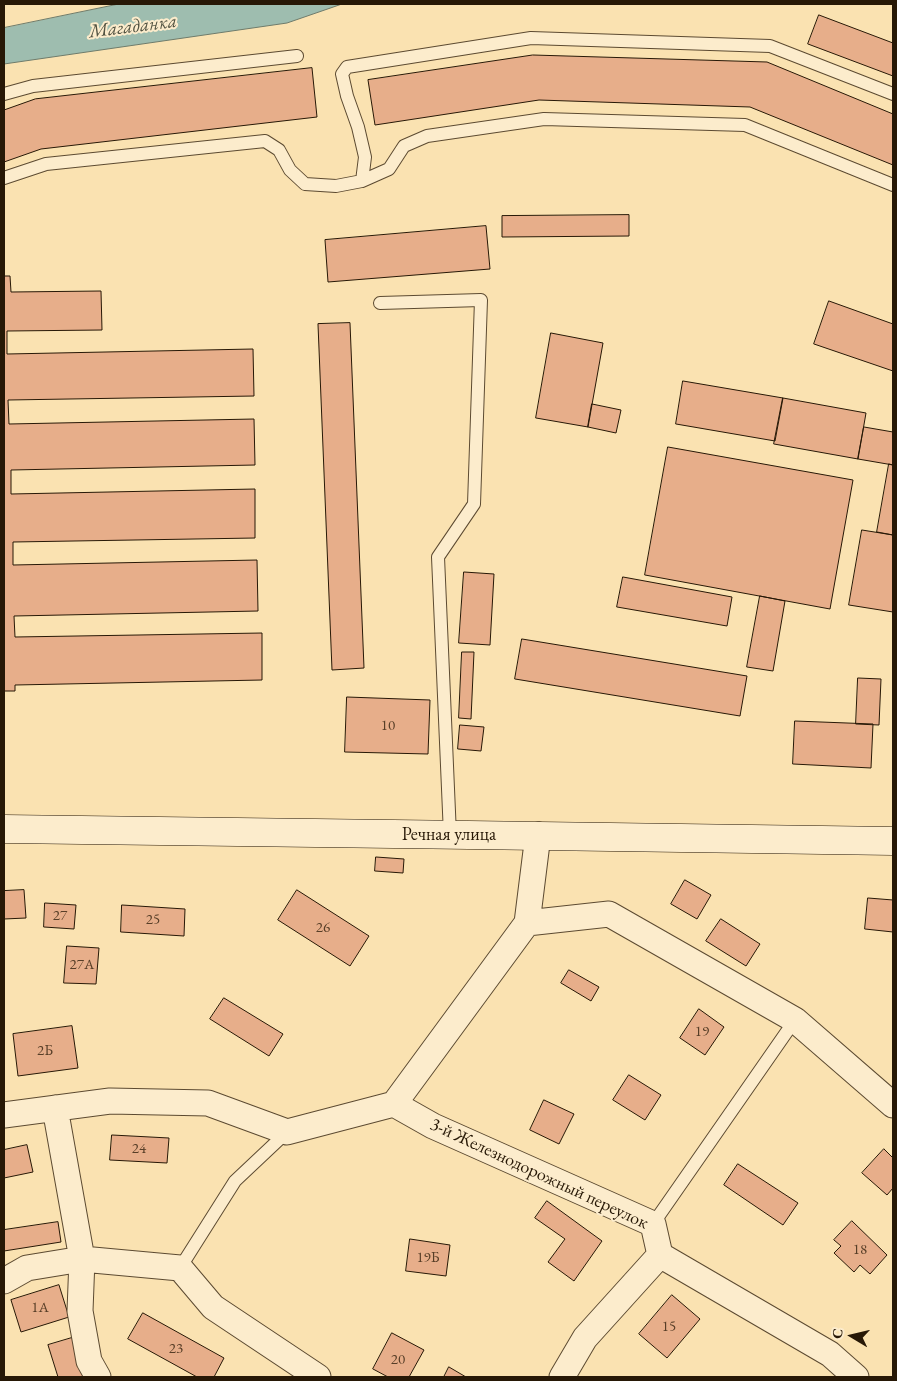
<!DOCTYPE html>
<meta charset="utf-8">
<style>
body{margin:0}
#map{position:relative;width:897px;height:1381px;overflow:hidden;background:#fae2b1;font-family:"EB Garamond",serif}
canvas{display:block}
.frame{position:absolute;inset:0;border:5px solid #271806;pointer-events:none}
.north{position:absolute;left:827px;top:1311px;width:50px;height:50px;-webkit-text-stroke:4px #fceccc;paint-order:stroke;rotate:279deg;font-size:14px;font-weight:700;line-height:20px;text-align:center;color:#271806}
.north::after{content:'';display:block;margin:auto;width:18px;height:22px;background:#271806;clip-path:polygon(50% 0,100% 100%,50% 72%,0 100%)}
</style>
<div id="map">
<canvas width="897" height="1381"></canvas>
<div class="frame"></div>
<div class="north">С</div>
</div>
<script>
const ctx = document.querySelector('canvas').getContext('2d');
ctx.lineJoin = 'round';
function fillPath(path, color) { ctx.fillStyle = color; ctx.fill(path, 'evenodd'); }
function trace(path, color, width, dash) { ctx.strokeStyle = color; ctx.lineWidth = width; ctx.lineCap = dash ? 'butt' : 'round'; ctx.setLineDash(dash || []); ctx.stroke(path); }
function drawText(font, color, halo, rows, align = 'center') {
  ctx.font = font + ' "EB Garamond",serif'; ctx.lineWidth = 4; ctx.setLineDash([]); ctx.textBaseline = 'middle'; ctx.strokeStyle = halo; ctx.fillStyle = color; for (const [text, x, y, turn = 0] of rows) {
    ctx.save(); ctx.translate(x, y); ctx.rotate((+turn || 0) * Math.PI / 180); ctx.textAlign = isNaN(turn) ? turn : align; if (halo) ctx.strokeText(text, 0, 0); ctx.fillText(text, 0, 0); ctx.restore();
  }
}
const water = new Path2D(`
 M119,4H342L287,23L4,64V28Z`);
const building = new Path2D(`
 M819,15L893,43V76L808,44Z
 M533,55L767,62L893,114V165L750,107L539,100L375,125L368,80Z
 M312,68L317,117L41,149L4,162V110L35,99Z
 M629,215V236L502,237V216Z
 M486,226L490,269L328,282L325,240Z
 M4,276H10L11,292L101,291L102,330L7,331V354L253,349L254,396L8,400L9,424L254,419L255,465L11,470V494L255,489V538L13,542V565L257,560L258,611L14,616L15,637L262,633V680L15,685V691H4Z
 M829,301L893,324V371L814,344Z
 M350,323L364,668L332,670L318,324Z
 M551,333L603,343L588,427L536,418Z
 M683,381L783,398L775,441L676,424Z
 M783,398L866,413L858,459L774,444Z
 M592,404L621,410L616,433L588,427Z
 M864,427L893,432V465L858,459Z
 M668,447L853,480L830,609L645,575Z
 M889,464L893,465V535L877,532Z
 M862,530L893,535V612L849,605Z
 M464,572L494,574L490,645L459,643Z
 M623,577L732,597L727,626L617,607Z
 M760,596L785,601L773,671L747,667Z
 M522,639L747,676L740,716L515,679Z
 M462,652H474L471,719L459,718Z
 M858,678L881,679L879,725L856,724Z
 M347,697L430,700L428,754L345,752Z
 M795,721L873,724L871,768L793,764Z
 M460,725L484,727L481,751L458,749Z
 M376,857L404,859L403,873L375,871Z
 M685,880L711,895L697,919L671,904Z
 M24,890L26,918L4,919V891Z
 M297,890L369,936L350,966L278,920Z
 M868,898L893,900V932L865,929Z
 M45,903L76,905L74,929L44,927Z
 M122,905L185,909L184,936L121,932Z
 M721,919L760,944L746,966L706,941Z
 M67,946L99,948L96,984L64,983Z
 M569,970L599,987L591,1001L561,983Z
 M224,998L283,1034L269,1056L210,1019Z
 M699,1009L724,1027L705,1055L680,1038Z
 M72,1026L78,1068L18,1076L13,1034Z
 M629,1075L661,1095L645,1120L613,1100Z
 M544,1100L574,1114L559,1144L530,1130Z
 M112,1135L169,1138L167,1163L110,1160Z
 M27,1145L33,1172L4,1178V1150Z
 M884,1149L893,1158V1188L887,1195L862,1173Z
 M738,1164L798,1203L783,1225L724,1185Z
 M547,1201L602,1241L574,1281L548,1262L565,1239L535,1218Z
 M852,1221L887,1255L870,1274L860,1265L854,1272L834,1253L841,1246L834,1240Z
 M58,1222L61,1242L4,1251V1230Z
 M410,1239L450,1245L446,1276L406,1271Z
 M59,1285L69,1317L21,1332L11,1300Z
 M672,1295L700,1319L667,1358L639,1334Z
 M143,1313L224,1358L214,1377H197L128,1339Z
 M392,1333L424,1350L409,1377H388L373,1369Z
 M75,1337L88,1377H58L48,1345Z
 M449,1367L466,1377H444Z`);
const lane = new Path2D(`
 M4,94L33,86L297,56
 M4,178L46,164L265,141L279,150L290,170L305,184L336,186L362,181L365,157L358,127L347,96L342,74L347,67L531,38L770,46L893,94
 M362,181L389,169L404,146L427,136L544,119L745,125L893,185
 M380,303L481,300L474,504L438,557L450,835
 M653,1224L795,1020
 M180,1268L235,1181L287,1132`);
const street = new Path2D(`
 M527,923L609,914L795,1020L893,1105
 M394,1104L527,923L538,835
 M55,1108L82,1259L80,1311L89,1361L98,1377
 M4,1115L110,1101L208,1103L287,1132L394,1104L433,1126L653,1224L660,1255L830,1354L856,1377
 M4,1281L27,1268L82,1259L180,1268L213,1307L318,1377
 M562,1377L585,1338L660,1255`);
const secondary = new Path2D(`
 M4,829C300,833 597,836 893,841`);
const numberNames = [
 ["10",388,726],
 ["27",60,916],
 ["25",153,920],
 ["26",323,928],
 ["27А",82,965],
 ["19",702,1032],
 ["2Б",45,1051],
 ["24",139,1149],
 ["18",860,1250],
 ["19Б",428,1258],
 ["1А",40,1308],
 ["15",669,1327],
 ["23",176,1349],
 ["20",398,1360]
];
const streetNames = [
 ["Речная улица",449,835],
 ["3-й Железнодорожный переулок",539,1174,25]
];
const waterNames = [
 ["Магаданка",133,27,-7]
];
fillPath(water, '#9ebdaf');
trace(water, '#6e7b6b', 1);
fillPath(building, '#e7ae8a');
trace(building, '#271806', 1);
trace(lane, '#5c4a31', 14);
trace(street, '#5c4a31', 27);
trace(secondary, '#271806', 29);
trace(lane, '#fceccc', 12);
trace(street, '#fceccc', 25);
trace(secondary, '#fceccc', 28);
drawText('15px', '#573e27', null, numberNames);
drawText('18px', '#271806', '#fceccc', streetNames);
drawText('italic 19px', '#515241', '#fceccc', waterNames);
</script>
